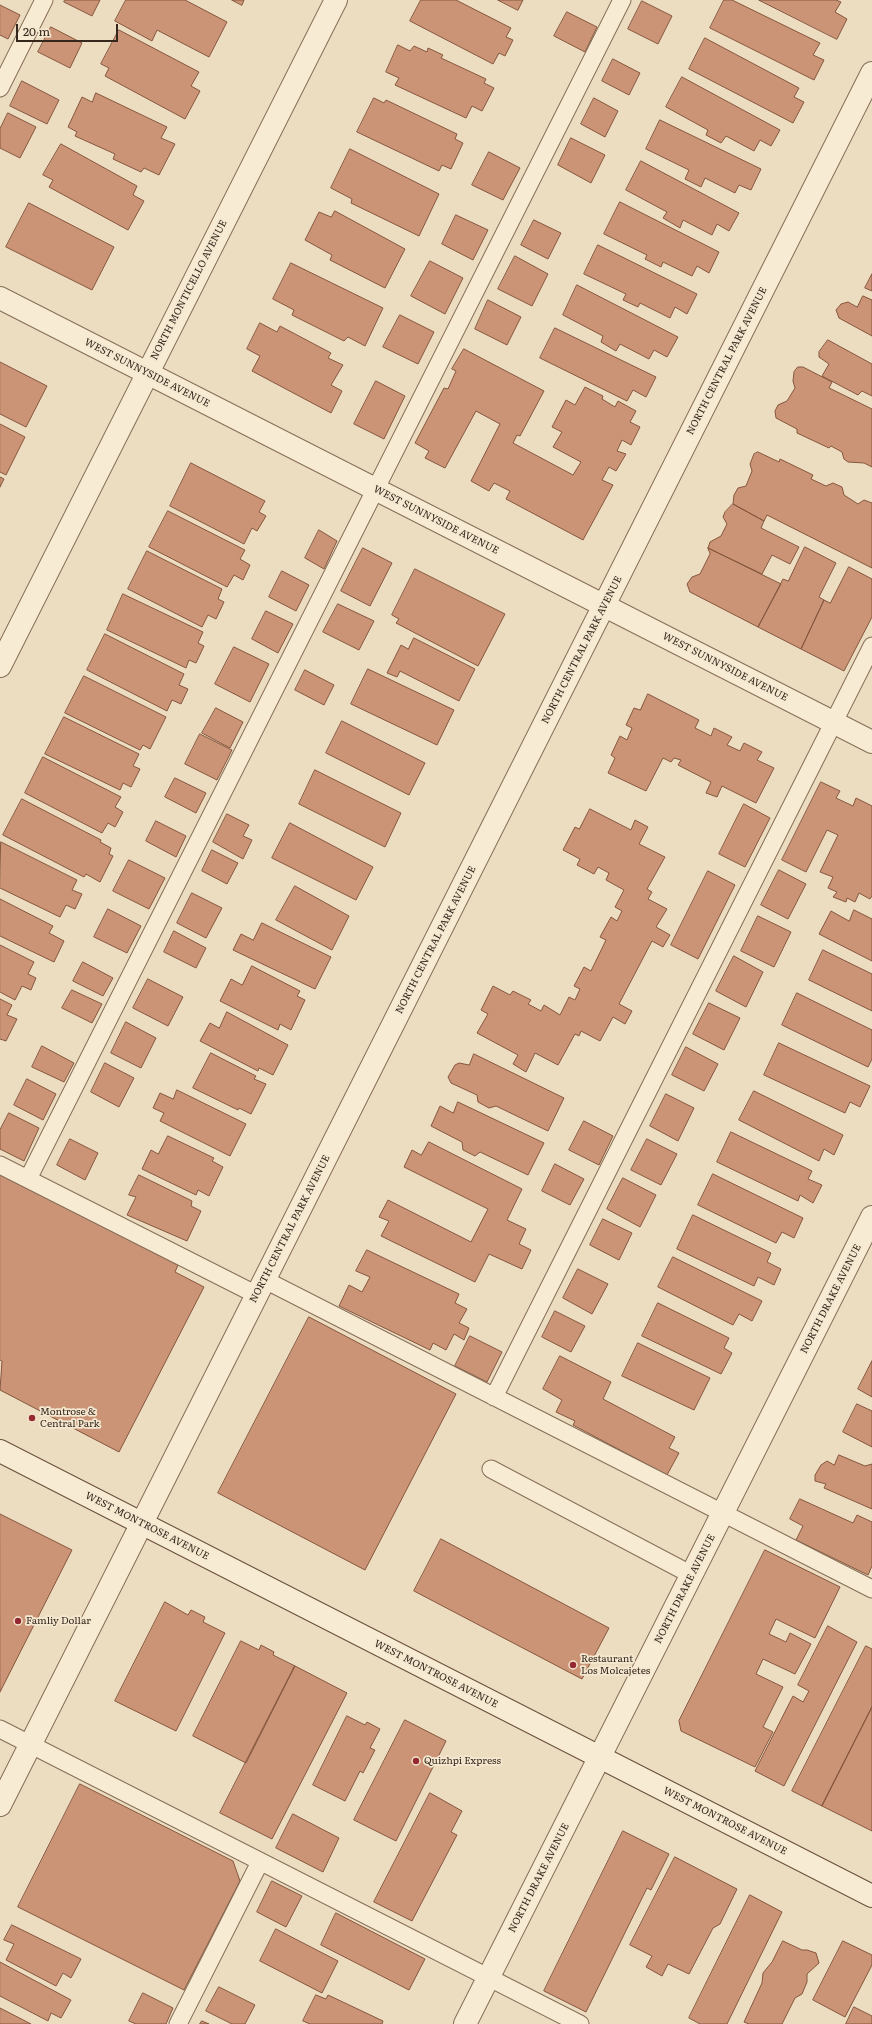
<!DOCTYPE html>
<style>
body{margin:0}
#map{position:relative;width:872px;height:2024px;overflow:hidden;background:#edddc0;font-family:Literata,serif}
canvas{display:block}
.scale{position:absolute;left:16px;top:24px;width:102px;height:18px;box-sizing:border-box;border:2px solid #36271d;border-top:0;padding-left:5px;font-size:12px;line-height:14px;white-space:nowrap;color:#36271d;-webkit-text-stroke:3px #f5e8d0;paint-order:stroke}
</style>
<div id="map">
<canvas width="872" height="2024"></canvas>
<div class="scale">20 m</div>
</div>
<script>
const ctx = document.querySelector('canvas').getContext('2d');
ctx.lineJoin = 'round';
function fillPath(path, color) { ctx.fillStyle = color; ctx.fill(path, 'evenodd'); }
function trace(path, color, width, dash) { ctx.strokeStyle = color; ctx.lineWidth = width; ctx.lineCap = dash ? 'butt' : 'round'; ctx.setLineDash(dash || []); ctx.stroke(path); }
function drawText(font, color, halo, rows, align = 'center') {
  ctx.font = font + ' Literata,serif'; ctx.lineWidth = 3.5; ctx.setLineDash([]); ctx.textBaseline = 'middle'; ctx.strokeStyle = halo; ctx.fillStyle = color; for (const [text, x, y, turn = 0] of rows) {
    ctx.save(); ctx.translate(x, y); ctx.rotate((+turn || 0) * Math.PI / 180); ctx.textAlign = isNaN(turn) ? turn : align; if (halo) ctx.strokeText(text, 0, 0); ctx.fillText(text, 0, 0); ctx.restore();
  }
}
const building = new Path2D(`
 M65,0H100L92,16L64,2Z
 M126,0H185L227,22L209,57L157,30L152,41L115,21Z
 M232,0H244L242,5Z
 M421,0H456L511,28L506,37L513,40L505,56L499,53L493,64L410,21Z
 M498,0H523L518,10Z
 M724,0H732L820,43L813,55L824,60L814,80L710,28Z
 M759,0H836L841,2L835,12L847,19L837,39Z
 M642,1L672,16L658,44L628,29Z
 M0,5L20,15L8,39L0,35Z
 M567,12L597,27L585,52L554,36Z
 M51,27L82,43L70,68L38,52Z
 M119,30L199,72L191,86L200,91L185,119L105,76L109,68L101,64Z
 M705,38L799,88L794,97L804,102L793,123L689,69Z
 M398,45L410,51L414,46L427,52L428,48L443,55L441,58L486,79L484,83L494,88L482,111L472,106L466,118L395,85L399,78L386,72Z
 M613,59L640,73L629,95L602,81Z
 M682,77L780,130L771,146L760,140L754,151L726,136L721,143L706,135L708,130L666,107Z
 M22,81L59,100L47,124L10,106Z
 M96,93L167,127L161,138L175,144L159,175L144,168L141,172L113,159L115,154L75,136L77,132L68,127L82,97L92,102Z
 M374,98L384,103L386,100L457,134L455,139L463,143L451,169L442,165L439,171L357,132Z
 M594,98L618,111L605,137L581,124Z
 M8,113L36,127L20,158L0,148V129Z
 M660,120L761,169L751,190L739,185L735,193L705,178L701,187L685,179L689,170L646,149Z
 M571,138L605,155L591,183L558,165Z
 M61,144L137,186L133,195L144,201L128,230L49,187L53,180L43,175Z
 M350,149L439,194L419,236L351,203L352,199L331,188Z
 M489,152L520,168L503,200L472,185Z
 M641,161L739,213L729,231L717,224L712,235L683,220L680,228L663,218L667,212L626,190Z
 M620,202L719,252L709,273L697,266L692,276L663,262L661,267L645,259L647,255L604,234Z
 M29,203L114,247L92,290L6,247Z
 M335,211L405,249L385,288L330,260L332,255L305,240L319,212L331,217Z
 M456,215L488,230L473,260L442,244Z
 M534,220L561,233L548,259L521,245Z
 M598,245L697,294L687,314L675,307L670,318L640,303L638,307L623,300L626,294L584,274Z
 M515,256L548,274L532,306L498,289Z
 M430,261L463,278L445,314L411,296Z
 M291,263L383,308L365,346L348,337L344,341L292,315L294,310L273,299Z
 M872,274V291L865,288Z
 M577,285L678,337L667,357L654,350L649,359L620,344L616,351L601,342L603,336L563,315Z
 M863,296L872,300V336L839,318L836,310L841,304L848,302L857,307Z
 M488,300L521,317L507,345L475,329Z
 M400,315L434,332L418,364L383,347Z
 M260,323L277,332L280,326L331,353L328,358L343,365L331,385L342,391L331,413L252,371L260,356L247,349Z
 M555,328L656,377L646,397L633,390L627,401L540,358Z
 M828,340L872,364V396L862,391L858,395L822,376L829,364L819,357V352Z
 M464,349L544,391L520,436L517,435L513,443L573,475L581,462L553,447L562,432L552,427L566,400L575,405L585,387L603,396L602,399L615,407L618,401L636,411L630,422L640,427L631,445L622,440L617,451L626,454L616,471L609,467L602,480L613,485L583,540L506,499L510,491L494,483L489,491L471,481L500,424L476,411L445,468L425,458L429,451L415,443L444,388L448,389L456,371L452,369Z
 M0,362L47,386L26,427L0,414Z
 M798,367H803L832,382L829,388L872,409V467L864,463L848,462L844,459L842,452L831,446L829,448L797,433V429L776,418L775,411L778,405L787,401L795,388L793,381L794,372Z
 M376,381L405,396L384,439L354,424Z
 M0,424L25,437L6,475L0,472Z
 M758,452L779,462L780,459L813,475L811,479L826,486L833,483L842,487L844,495L858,504L864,500L872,503V568L767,515L764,521L733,504L734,495L738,488L746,486L752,471L750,464L754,454Z
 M191,463L265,501L259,512L266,516L257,531L252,528L244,544L170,506Z
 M0,477L4,479L0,487Z
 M733,504L764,521L761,528L799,547L790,564L772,555L762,574L708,548L710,542L721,536L727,524L723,517L725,512Z
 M168,511L245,550L240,559L250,565L243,580L234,575L227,587L149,547Z
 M319,530L337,541L324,569L305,558Z
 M805,547L836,563L819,597L824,600L801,649L758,627L783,579L788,581Z
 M363,548L392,563L370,606L341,591Z
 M708,548L781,584L758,627L690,592L687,584L692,577L700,574L710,554Z
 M147,551L222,589L218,599L224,602L216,619L208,615L202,627L128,589Z
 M849,567L872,579V617L844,671L801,649L824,600L830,603Z
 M415,569L505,614L478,666L396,623L399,619L392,615Z
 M282,571L309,585L296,611L269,597Z
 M123,594L203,632L198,643L204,646L196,663L189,660L186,668L107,630Z
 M338,604L374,621L359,650L323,632Z
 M266,611L293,624L278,653L252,639Z
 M105,634L184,674L179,685L188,689L181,704L172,700L167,711L87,670Z
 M414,638L475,669L459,701L400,671L397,677L387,673L401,645L408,649Z
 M234,647L269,664L250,702L215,684Z
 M368,669L454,710L437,745L351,704Z
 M305,670L334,685L324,705L295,690Z
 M84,676L166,717L150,749L143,745L140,750L65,713Z
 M648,694L699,720L695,728L711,736L714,728L732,737L727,745L740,751L744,743L762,752L757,760L774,768L756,803L722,786L717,797L706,793L711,782L678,765L681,760L674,758L671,762L663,758L646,791L608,773L615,758L611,755L620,736L627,740L632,728L626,725L634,708L640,710Z
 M216,708L243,722L230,748L202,733Z
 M64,717L139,754L133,766L140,769L131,787L123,783L120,790L45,754Z
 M342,721L425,763L409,795L326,753Z
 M200,734L232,750L217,780L185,764Z
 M43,757L121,797L115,807L123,812L115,827L108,823L102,833L25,793Z
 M315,770L401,813L385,847L299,804Z
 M175,778L206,793L196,813L165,797Z
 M821,782L840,791L836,798L853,806L856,798L872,806V896L870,899L859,893L855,902L847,898L846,902L833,897L837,892L828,888L833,877L820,872L838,835L827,830L806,872L782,860Z
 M22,799L101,840L100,842L111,848L109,854L113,856L100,882L86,874L84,877L3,835Z
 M744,804L770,818L745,867L719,854Z
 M590,809L631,830L635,820L648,827L639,844L665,857L647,889L652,892L648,899L667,909L656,927L670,935L663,947L652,941L619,1004L632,1011L625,1024L613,1017L600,1041L581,1031L579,1036L575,1034L558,1065L535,1053L526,1072L513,1064L518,1055L477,1033L488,1014L481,1010L493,986L510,995L513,991L531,1000L528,1004L541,1011L544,1005L560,1015L569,997L575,1000L580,989L574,986L584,967L591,971L606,940L600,937L611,917L617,921L622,911L615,907L624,890L606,880L609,873L598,867L594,874L577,865L580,859L563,850L575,827L579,829Z
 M227,814L249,825L243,836L252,840L243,859L213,842Z
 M156,821L186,836L176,857L146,841Z
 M290,823L373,867L356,900L272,858Z
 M1,842L77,880L72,890L82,894L75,909L66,905L60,917L0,888Z
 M212,850L238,863L227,884L202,871Z
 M129,860L165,878L149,909L113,891Z
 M779,870L806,884L788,919L761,905Z
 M708,871L735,885L698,959L671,945Z
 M295,886L349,916L332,950L276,920Z
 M192,893L222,908L206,938L177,923Z
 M0,899L53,926L49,933L64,941L54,962L0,936Z
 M108,909L141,926L127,953L94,937Z
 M854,910L872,919V961L819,934L831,911L849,921Z
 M758,916L791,932L774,967L741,951Z
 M262,923L331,957L315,989L233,950L241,934L253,940Z
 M174,931L206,948L196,968L164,952Z
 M0,945L34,962L28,974L36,978L31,990L22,986L15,1000L0,992Z
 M823,950L872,974V1011L809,980Z
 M734,956L763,972L746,1007L716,991Z
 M83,962L113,978L103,996L73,981Z
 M252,966L300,991L297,996L305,1000L291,1030L280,1024L278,1030L220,1001L231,979L242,985Z
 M148,979L183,997L168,1026L133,1008Z
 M72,990L102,1004L92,1023L62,1008Z
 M797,993L872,1030V1059L868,1067L782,1025Z
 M0,999L12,1005L7,1015L17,1019L6,1041L0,1039Z
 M709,1003L740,1018L724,1050L693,1034Z
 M227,1012L288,1045L273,1075L259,1068L258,1071L200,1041L210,1023L219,1028Z
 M126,1022L156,1038L141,1068L111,1053Z
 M779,1043L870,1086L860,1107L850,1102L845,1113L764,1075Z
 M42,1046L74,1063L64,1082L32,1067Z
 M686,1047L718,1064L704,1091L672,1075Z
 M211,1053L256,1076L254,1079L266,1084L251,1114L239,1108L238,1110L193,1088Z
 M474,1054L564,1098L548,1131L496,1106L489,1108L478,1102L477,1095L451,1083L448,1077L455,1065L459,1063L469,1065Z
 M105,1063L134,1078L119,1107L91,1092Z
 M27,1079L56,1094L43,1120L14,1105Z
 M177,1090L246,1124L230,1156L160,1121L164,1113L153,1108L160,1093L173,1099Z
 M754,1091L843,1135L834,1155L824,1149L819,1161L739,1120Z
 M666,1094L694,1108L678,1141L650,1126Z
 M458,1102L544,1143L528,1175L480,1152L475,1156L463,1150L462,1142L431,1126L440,1106L453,1113Z
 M9,1113L39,1128L24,1161L0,1149V1130Z
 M584,1121L613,1136L599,1165L569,1150Z
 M731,1132L812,1171L808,1179L822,1185L813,1203L800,1195L798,1201L717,1162Z
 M168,1136L214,1158L212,1161L223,1167L209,1196L198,1190L196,1195L142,1169L151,1150L158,1154Z
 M70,1139L98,1153L85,1180L57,1165Z
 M647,1139L677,1154L661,1185L631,1170Z
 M429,1142L522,1189L507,1220L526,1229L519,1244L531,1250L522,1269L489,1254L475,1282L381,1236L389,1221L379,1217L388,1200L471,1242L488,1209L404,1167L412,1150L421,1155Z
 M555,1164L584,1179L570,1205L542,1191Z
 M0,1173L178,1265L175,1272L204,1287L119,1452L0,1390L2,1361L0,1360Z
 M713,1174L803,1218L794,1238L782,1232L776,1243L698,1205Z
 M139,1175L192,1201L191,1206L201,1211L187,1241L127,1215L136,1197L129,1195Z
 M623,1178L656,1195L640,1227L607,1209Z
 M693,1215L771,1253L767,1262L781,1269L774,1285L758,1277L754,1286L677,1249Z
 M603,1219L632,1233L619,1260L590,1245Z
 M367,1250L459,1294L455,1303L467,1309L459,1323L469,1328L464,1340L454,1334L446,1350L433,1343L430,1350L339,1306L349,1285L362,1292L370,1277L356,1271Z
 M673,1257L762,1301L752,1321L739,1314L733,1325L658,1287Z
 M578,1269L608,1284L592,1314L563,1298Z
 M658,1303L729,1338L724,1348L732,1353L721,1374L642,1336Z
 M555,1311L585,1326L571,1352L542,1337Z
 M309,1317L456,1394L365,1570L218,1493Z
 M470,1336L502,1352L487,1382L455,1366Z
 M638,1343L710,1378L694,1410L622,1376Z
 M560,1356L611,1382L603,1399L675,1437L669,1448L679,1453L667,1475L573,1425L575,1421L556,1412L562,1400L543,1389Z
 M872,1361V1397L858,1389Z
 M857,1404L872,1411V1447L843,1432Z
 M839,1455L865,1466L872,1464V1509L824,1488L826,1484L815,1481V1475L821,1465L827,1461L834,1465Z
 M800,1499L853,1523L857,1515L872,1522V1566L868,1575L796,1540L803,1526L790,1519Z
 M0,1514L72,1550L0,1692Z
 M441,1539L609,1628L582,1679L414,1591Z
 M765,1550L840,1587L815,1638L776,1619L769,1634L786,1642L790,1633L811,1644L795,1674L763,1659L756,1674L783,1687L763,1727L773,1732L755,1767L681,1731L679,1721Z
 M165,1602L188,1615L191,1610L205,1617L203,1622L225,1633L176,1731L115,1701Z
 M828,1626L857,1642L784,1786L755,1771L793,1696L803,1702L809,1691L798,1685Z
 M241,1641L259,1650L261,1645L274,1652L273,1655L295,1666L246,1763L193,1736Z
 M866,1646L872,1649V1707L822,1806L792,1791Z
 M295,1666L347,1693L272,1839L220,1813Z
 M872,1707V1831L822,1806Z
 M347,1716L365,1725L367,1722L380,1729L370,1748L375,1750L363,1773L360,1771L345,1801L313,1785Z
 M405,1720L446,1741L396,1841L354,1820Z
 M80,1784L233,1861L240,1881L184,1990L18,1907Z
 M430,1793L462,1811L451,1832L457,1835L412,1921L374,1902Z
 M293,1814L339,1838L323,1872L276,1848Z
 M623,1831L669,1854L651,1890L647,1888L586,2012L544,1991Z
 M675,1857L737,1889L720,1924L713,1928L689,1974L668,1964L662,1976L646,1967L652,1956L630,1945Z
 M272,1881L302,1896L286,1927L257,1912Z
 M750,1895L782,1912L727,2024H700L689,2018Z
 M336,1913L425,1959L409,1990L321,1945Z
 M12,1925L81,1959L71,1978L63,1973L56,1986L6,1960L14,1944L4,1940Z
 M276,1929L338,1961L322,1993L260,1961Z
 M783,1941L802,1950H807L816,1953L819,1963L807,1974V1982L802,1994L795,1998L782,2024H749L744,2022L762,1983L763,1973L772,1962Z
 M843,1941L872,1955V1965L845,2017L813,2000Z
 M0,1962L71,2000L61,2018L51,2013L48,2021L0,1996Z
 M219,1987L255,2005L245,2024H232L206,2011Z
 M143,1993L173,2008L166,2024H136L129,2021Z
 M316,1995L326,1999L328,1995L383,2021L382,2024H310L303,2021Z
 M854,2007L872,2016V2024H846Z
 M0,2008L31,2024H0Z
 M202,2021L209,2024H200Z`);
const service = new Path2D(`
 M0,88L44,0
 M0,1165L257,1295
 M28,1179L622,0
 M265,1280L872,1589
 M494,1397L872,646
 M491,1469L692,1575
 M0,1729L580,2024
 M178,2024L260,1862`);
const minor = new Path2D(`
 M0,298L872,742
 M0,666L336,0
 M0,1805L872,73
 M465,2024L872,1217`);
const secondary = new Path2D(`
 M0,1451L872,1896`);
const markers = [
 [32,1418,4,"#952931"],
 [18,1621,4,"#952931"],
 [573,1665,4,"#952931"],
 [416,1761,4,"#952931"]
];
const streetNames = [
 ["NORTH MONTICELLO AVENUE",189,290,-63],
 ["NORTH CENTRAL PARK AVENUE",727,361,-63],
 ["WEST SUNNYSIDE AVENUE",147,373,27],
 ["WEST SUNNYSIDE AVENUE",436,520,27],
 ["NORTH CENTRAL PARK AVENUE",582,650,-63],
 ["WEST SUNNYSIDE AVENUE",725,667,27],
 ["NORTH CENTRAL PARK AVENUE",436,940,-63],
 ["NORTH CENTRAL PARK AVENUE",290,1229,-63],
 ["NORTH DRAKE AVENUE",831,1299,-63],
 ["WEST MONTROSE AVENUE",147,1526,27],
 ["NORTH DRAKE AVENUE",685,1589,-63],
 ["WEST MONTROSE AVENUE",436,1674,27],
 ["WEST MONTROSE AVENUE",725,1821,27],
 ["NORTH DRAKE AVENUE",539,1878,-63]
];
const poiNames = [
 ["Montrose &",40,1412],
 ["Central Park",40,1424],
 ["Famliy Dollar",26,1621],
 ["Restaurant",581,1659],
 ["Los Molcajetes",581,1671],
 ["Quizhpi Express",424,1761]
];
fillPath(building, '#cb9476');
trace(building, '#85563e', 1);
trace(service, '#866e58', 19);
trace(minor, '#866e58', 24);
trace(secondary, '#684f3c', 24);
trace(service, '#f8ebd3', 17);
trace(minor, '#f8ebd3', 22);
trace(secondary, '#f8ebd3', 22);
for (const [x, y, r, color] of markers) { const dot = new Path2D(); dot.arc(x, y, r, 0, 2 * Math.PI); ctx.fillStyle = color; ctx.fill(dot); trace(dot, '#f5e8d0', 1.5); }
drawText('10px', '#36271d', '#f5e8d0', streetNames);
drawText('10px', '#36271d', '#f5e8d0', poiNames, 'left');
</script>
